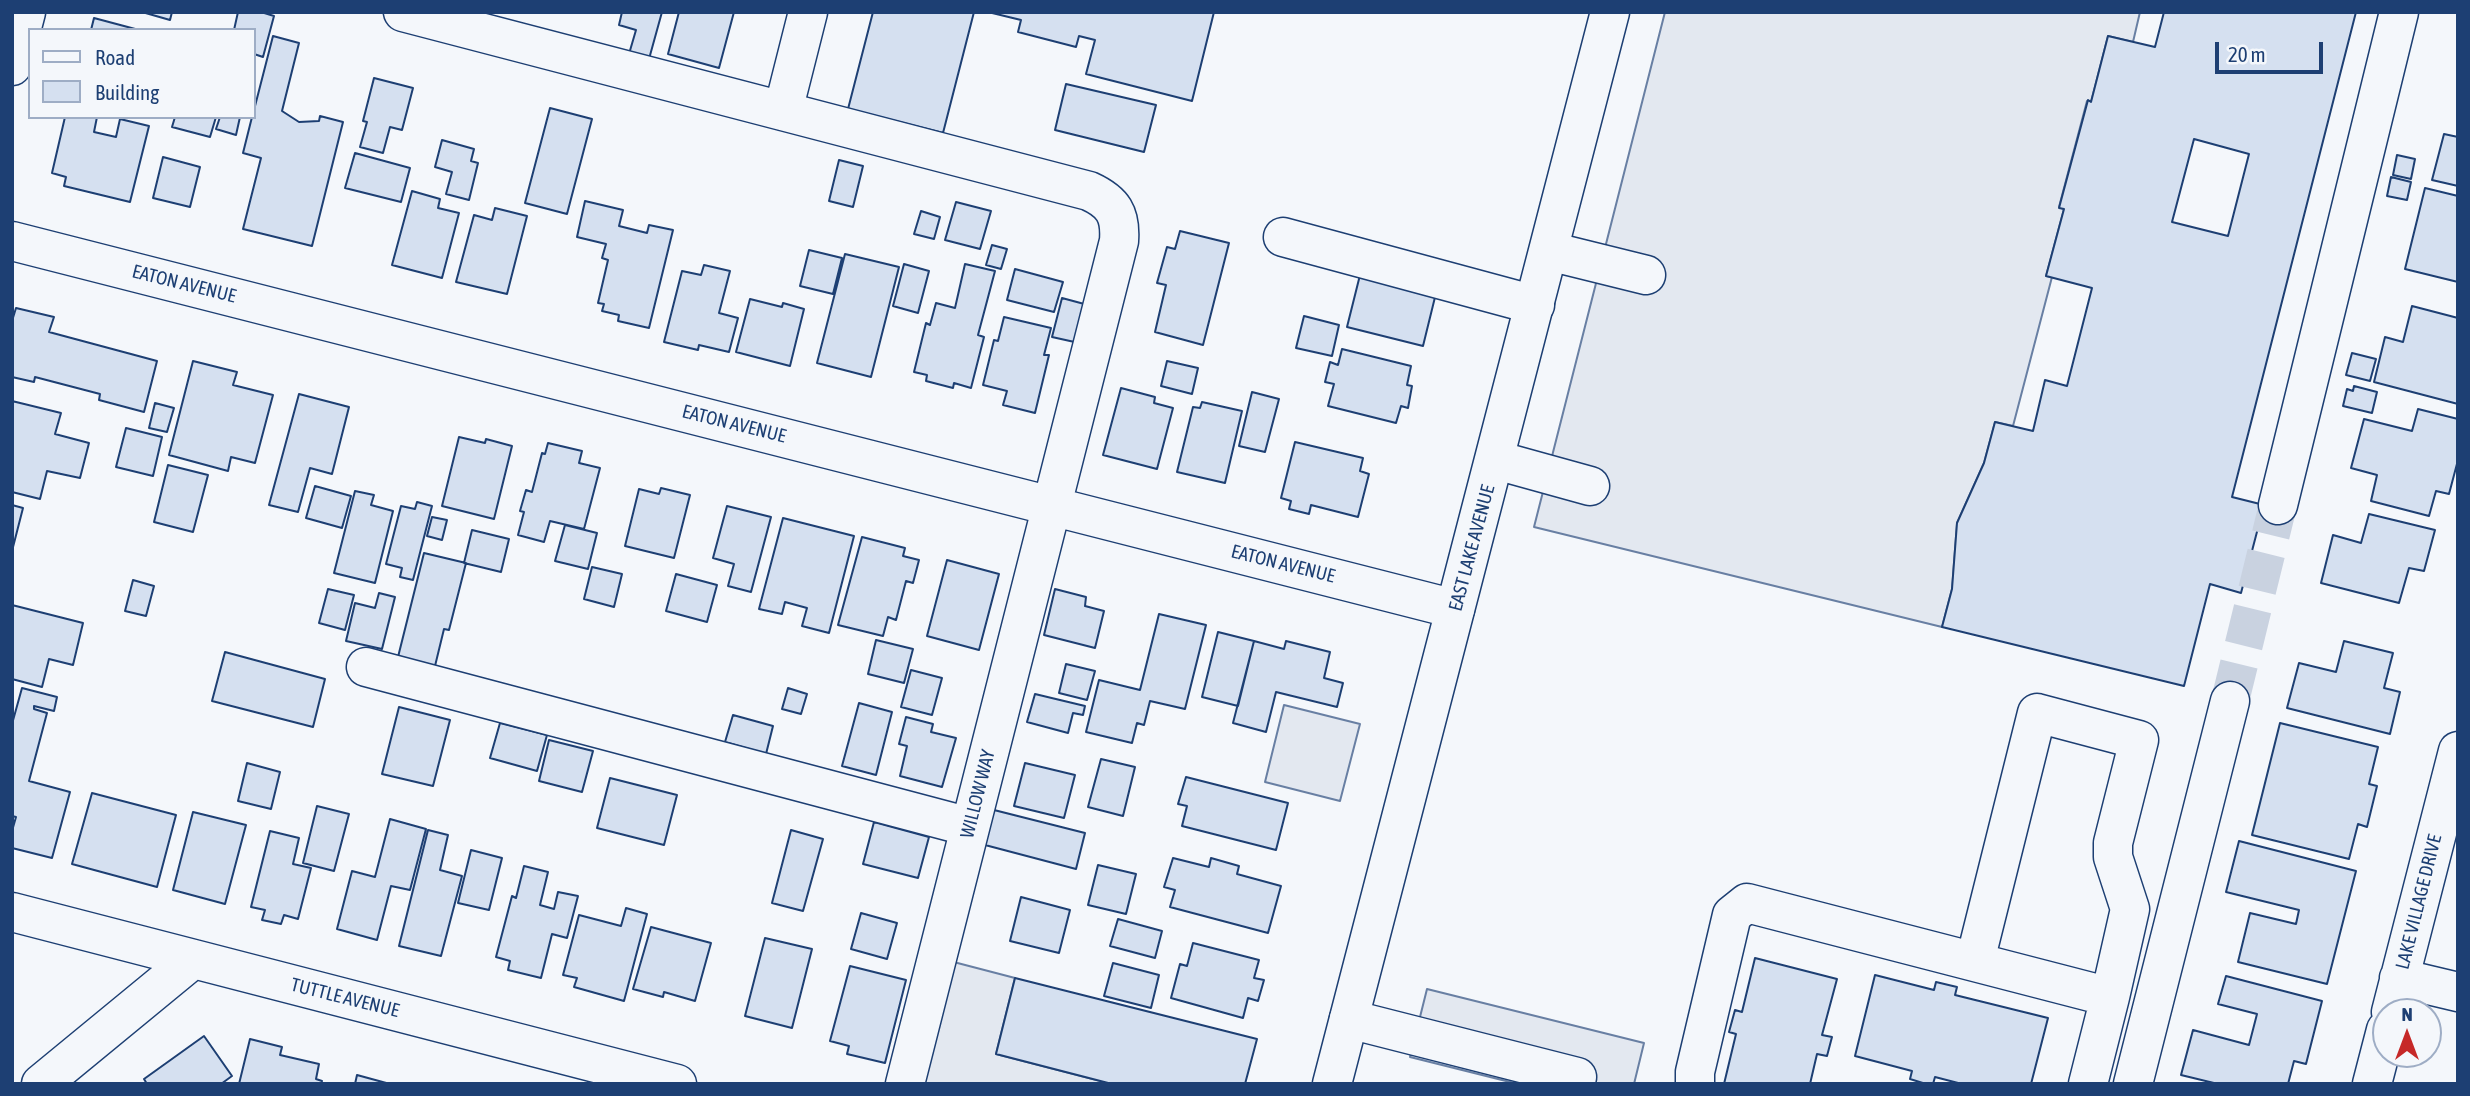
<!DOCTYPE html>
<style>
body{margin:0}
#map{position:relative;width:2470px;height:1096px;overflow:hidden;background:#f4f7fb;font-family:"Asap Condensed",sans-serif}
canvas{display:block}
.frame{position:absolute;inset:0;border:14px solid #1d3f73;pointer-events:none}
.legend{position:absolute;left:28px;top:28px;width:228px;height:91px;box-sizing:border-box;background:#f4f7fb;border:2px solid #9eadc5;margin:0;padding:9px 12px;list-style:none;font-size:21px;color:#1d3f73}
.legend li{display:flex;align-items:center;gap:14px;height:35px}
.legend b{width:35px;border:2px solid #9eadc5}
.north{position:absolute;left:2372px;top:998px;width:70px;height:70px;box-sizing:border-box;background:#f4f7fb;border:2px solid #9eadc5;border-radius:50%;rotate:0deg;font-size:19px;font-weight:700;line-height:28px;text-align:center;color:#1d3f73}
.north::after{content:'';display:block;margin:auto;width:24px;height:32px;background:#c62828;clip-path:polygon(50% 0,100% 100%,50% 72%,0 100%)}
.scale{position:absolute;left:2215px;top:42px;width:108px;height:32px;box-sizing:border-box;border:4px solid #1d3f73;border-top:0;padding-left:9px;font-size:21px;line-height:24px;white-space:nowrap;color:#1d3f73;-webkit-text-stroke:5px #f4f7fb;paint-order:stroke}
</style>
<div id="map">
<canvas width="2470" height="1096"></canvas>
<div class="frame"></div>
<ul class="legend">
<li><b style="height:9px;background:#f4f7fb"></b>Road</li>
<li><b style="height:19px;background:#d5e0f0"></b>Building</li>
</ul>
<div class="north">N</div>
<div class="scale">20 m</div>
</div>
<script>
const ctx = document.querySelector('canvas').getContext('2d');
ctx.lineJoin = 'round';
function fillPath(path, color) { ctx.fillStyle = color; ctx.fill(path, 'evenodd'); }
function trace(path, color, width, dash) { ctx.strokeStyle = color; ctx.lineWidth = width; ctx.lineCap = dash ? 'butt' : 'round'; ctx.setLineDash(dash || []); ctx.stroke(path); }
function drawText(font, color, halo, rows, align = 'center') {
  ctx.font = font + ' "Asap Condensed",sans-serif'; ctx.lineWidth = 5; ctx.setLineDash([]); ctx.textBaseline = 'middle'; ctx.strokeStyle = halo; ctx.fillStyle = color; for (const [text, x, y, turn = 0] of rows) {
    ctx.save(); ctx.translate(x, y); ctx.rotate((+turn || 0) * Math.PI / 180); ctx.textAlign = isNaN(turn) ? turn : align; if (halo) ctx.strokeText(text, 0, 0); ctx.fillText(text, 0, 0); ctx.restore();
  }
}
const parking = new Path2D(`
 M1665,12H2140L2133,42L2108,36L2091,102L2087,101L2059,207L2064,209L2046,276L2052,277L2013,426L1995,422L1984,463L1957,523L1952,589L1942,627L1534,527Z
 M1284,705L1360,724L1340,801L1265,782Z
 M946,960L1015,978L996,1054L1112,1084H913Z
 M1427,989L1644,1043L1634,1084H1518L1410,1057Z`);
const building = new Path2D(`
 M142,12H172L170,20Z
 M238,12H261L274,16L263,57L254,54V30H234Z
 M622,12H662L649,59L629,54L636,30L619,25Z
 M679,12H734L719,68L668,54Z
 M873,12H974L943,133L848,109Z
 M988,12H1214L1192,101L1086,74L1095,40L1079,36L1076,47L1018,32L1021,20Z
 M2164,12H2356L2232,497L2264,505L2241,593L2210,584L2184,686L1942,627L1952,589L1957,523L1984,463L1995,422L2033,431L2045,380L2067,386L2092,288L2046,276L2064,209L2059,208L2088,100L2091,102L2108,36L2155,47ZM2194,139L2249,154L2228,236L2172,222Z
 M94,18L139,30H91Z
 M273,36L299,43L282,111L299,122L319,121L320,116L343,122L312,246L243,229L261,158L243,153L252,117H254V110Z
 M374,78L413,88L402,130L390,127L383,153L360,147L367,122L363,121Z
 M1066,84L1156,105L1144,152L1055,130Z
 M550,108L592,119L567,214L525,203Z
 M65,117H97L94,132L116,137L120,119L149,126L130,202L64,186L66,177L52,173Z
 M175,117H216L210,137L172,127Z
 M220,117H240L236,135L216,129Z
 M2444,134L2458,137V186L2432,180Z
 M442,140L474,149L471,161L478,163L469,200L446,194L452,172L435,167Z
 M355,153L410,168L401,202L345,188Z
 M2397,155L2415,159L2411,179L2393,175Z
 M163,157L200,167L190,207L153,198Z
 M839,160L863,166L853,207L829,201Z
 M2391,177L2411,182L2407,200L2387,196Z
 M2425,188L2458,196V282L2405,269Z
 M412,191L440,199L438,208L459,213L442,278L392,265Z
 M585,201L623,210L619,226L647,233L649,225L673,230L649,328L618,321L619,315L602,311L604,304L598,303L608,260L602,258L606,244L577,237Z
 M956,202L991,211L980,249L945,240Z
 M495,208L527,216L507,294L456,282L474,215L492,220Z
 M921,211L940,217L934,239L914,234Z
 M1180,231L1229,243L1203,345L1155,332L1166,285L1157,283L1167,247L1175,249Z
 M992,245L1007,249L1001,269L986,265Z
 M809,250L842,258L833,294L800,286Z
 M845,254L899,267L871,377L817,363Z
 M904,264L929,271L918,313L893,306Z
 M965,264L995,271L978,335L984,337L971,388L954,383L953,388L926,381L927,375L914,372L926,323L930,325L936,303L955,308Z
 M704,265L730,271L719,313L738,318L729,352L699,345L698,350L664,342L682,271L701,275Z
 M1015,269L1063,282L1054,312L1007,300Z
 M1360,275L1437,289L1423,346L1347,327Z
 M1062,298L1088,305L1079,343L1052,337Z
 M750,299L782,307L783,303L804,309L790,366L736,352Z
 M2412,306L2458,318V404L2374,382L2385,337L2403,342Z
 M16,308L54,317L49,332L157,361L144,412L99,400L100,394L35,377L34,382L12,377V321Z
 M1304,316L1339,325L1332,356L1296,348Z
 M1004,317L1051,328L1044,355H1049L1035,413L1003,405L1007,391L983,385L994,340L998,341Z
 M1342,349L1411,366L1407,385L1412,386L1408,408L1401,406L1396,423L1328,406L1334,384L1325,382L1330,362L1338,365Z
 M2352,353L2376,359L2370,381L2346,375Z
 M193,361L237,372L233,385L273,395L255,463L231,457L228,471L169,455Z
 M1167,361L1198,368L1192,394L1161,386Z
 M2354,386L2377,392L2372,413L2343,406L2347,389L2353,391Z
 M1121,388L1155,397L1154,403L1173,408L1157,469L1103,455Z
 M1252,392L1279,399L1265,452L1239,446Z
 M299,394L349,407L332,474L310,468L298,512L269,505Z
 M12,401L61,413L55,434L89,443L80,478L47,471L40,499L12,492Z
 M1202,402L1242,411L1225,483L1177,472L1193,407L1200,408Z
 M155,403L174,408L167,432L149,428Z
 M2418,409L2458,419V460L2449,494L2436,491L2429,516L2371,501L2377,475L2351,468L2364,419L2412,431Z
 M126,428L162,437L153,476L116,467Z
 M459,437L485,443L486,439L512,446L494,519L442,506Z
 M1295,442L1363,458L1360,471L1369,474L1358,517L1311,505L1309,514L1289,509L1291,501L1281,498Z
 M548,443L582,451L579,463L600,468L584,529L550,521L544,542L518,535L524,512L520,511L526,490L532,492L542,453L545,454Z
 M168,465L208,475L193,532L154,522Z
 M315,486L351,496L342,528L306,518Z
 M661,488L690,495L674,558L625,546L639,489L659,494Z
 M355,491L374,495L371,505L393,511L375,583L334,573Z
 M417,502L432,506L413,580L400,577L402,568L386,564L401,506L415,509Z
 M12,505L23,508L12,551Z
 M727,506L771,517L751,592L728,586L734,564L713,558Z
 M2369,514L2435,530L2424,571L2409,568L2399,603L2321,583L2333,535L2361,543Z
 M432,517L447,520L442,540L427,536Z
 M783,518L854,536L829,633L802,626L807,608L785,602L782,614L759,609Z
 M565,525L597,533L588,569L555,561Z
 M472,530L509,539L501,572L464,563Z
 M862,537L905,548L903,556L919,560L913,583L906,581L896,620L888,617L883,636L838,625Z
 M424,553L466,563L449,630L444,629L435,666L398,657Z
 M947,560L999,574L979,650L927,636Z
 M592,567L622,574L614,607L584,599Z
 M676,574L717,585L707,622L666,611Z
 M133,580L154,586L146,616L125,611Z
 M328,589L354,595L345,630L319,623Z
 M1055,589L1086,597L1085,606L1104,611L1095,648L1044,635Z
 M379,593L395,597L382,649L346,641L355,603L375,608Z
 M12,605L83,623L73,665L49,659L42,687L12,679Z
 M1159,614L1206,625L1185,709L1150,701L1144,725L1137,723L1132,743L1086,732L1099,680L1140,690Z
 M1218,632L1254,641L1238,706L1202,697Z
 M876,640L913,649L904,683L868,674Z
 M1254,641L1284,649L1286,641L1330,652L1324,678L1343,683L1337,707L1276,692L1266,732L1233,723Z
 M2344,641L2393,653L2384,688L2400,692L2390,734L2287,708L2299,663L2336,672Z
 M225,652L325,679L313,727L212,701Z
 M1066,664L1095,671L1087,700L1059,693Z
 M911,670L942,678L932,715L901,707Z
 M22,688L57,697L54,711L34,706V709L47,713L29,781L70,792L52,858L12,848V831L16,817L12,816V724Z
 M788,688L807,694L801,714L782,709Z
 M1035,694L1085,706L1083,715L1073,713L1068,733L1027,722Z
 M859,703L892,712L876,775L842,766Z
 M399,707L450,720L433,786L382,774Z
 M733,715L773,726L766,754L725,742Z
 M906,717L933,724L931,732L956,738L942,787L900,776L907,746L899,744Z
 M500,723L547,735L537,771L490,758Z
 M2280,723L2378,747L2369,784L2377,786L2367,827L2358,824L2349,859L2252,835Z
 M549,740L593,751L582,792L539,781Z
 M1101,759L1135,767L1123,816L1088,807Z
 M247,763L280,772L271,809L238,801Z
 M1025,763L1075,775L1064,818L1014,806Z
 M1186,777L1288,803L1276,850L1182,826L1187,806L1178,804Z
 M610,778L677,795L664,845L597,828Z
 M92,793L176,815L157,887L72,864Z
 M317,806L349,814L334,871L303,863Z
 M994,810L1085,833L1076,869L985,845Z
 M193,812L246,825L225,904L173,890Z
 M390,819L426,829L410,890L391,886L377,940L337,929L352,871L375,877Z
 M874,822L929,837L918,878L863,864Z
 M428,830L448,835L440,870L462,876L441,956L399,946Z
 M791,830L823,839L803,911L772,903Z
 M270,831L299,838L293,864L311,868L298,919L284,915L281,924L262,920L265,910L251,907Z
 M2239,841L2356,871L2327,984L2238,962L2250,913L2296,924L2299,910L2226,892Z
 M471,850L502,858L489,910L458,903Z
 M1173,858L1209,867L1211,858L1239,866L1237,874L1281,886L1268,933L1170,907L1175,890L1164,887Z
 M1098,865L1136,874L1126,914L1088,905Z
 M524,866L548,872L540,905L554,909L558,892L578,896L567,938L552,934L541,978L508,970L510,961L496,957L512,896L516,898Z
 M1021,897L1070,910L1059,953L1010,941Z
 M626,908L647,914L624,1001L574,987L577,978L563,975L579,915L621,926Z
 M861,913L897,923L887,959L851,949Z
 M1118,919L1162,931L1155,958L1110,946Z
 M651,927L711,943L695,1001L664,992L663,997L633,989Z
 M765,938L812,949L792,1028L745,1016Z
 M1193,943L1259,960L1254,978L1264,980L1258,1001L1248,998L1243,1018L1171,998L1180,964L1187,966Z
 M1755,958L1837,979L1822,1035L1832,1037L1827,1056L1817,1054L1810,1084H1724L1736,1034L1729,1032L1735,1010L1742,1012Z
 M1113,963L1159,975L1151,1008L1104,996Z
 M850,966L906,980L885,1063L847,1054L849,1046L830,1041Z
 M1875,975L1934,990L1936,982L1957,987L1955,995L2048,1018L2031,1084H1962L1935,1077L1933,1084H1926L1910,1079L1912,1071L1855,1056Z
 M2226,976L2322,1001L2306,1064L2294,1061L2288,1084H2218L2181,1075L2193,1030L2249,1045L2257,1014L2218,1004Z
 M1015,978L1257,1039L1245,1084H1112L996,1054Z
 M204,1036L232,1076L221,1084H147L144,1079Z
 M250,1039L282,1047L280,1055L319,1064L316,1079L322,1081L321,1084H239Z
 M357,1075L390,1084H355Z`);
const minorTunnel = new Path2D(`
 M2230,701L2278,505`);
const minor = new Path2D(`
 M403,12L1089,191C1113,202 1121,214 1119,241L905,1084
 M12,66L26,12
 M783,111L808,12
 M1283,237L1535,305
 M12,241L1455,609
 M1549,251L1646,275
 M1496,460L1590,486
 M2278,505L2399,12
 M366,667L970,827
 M12,912L677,1084
 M1975,961L2037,713L2139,740L2113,843V857L2130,909L2110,997
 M2399,978L2458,992
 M2391,1012L2458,751
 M1349,1019L1577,1077L1575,1084
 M41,1084L193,959
 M1695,1084V1072L1732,915L1747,903L2110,997L2088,1084
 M2133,1084L2230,701
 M2372,1084L2386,1030`);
const major = new Path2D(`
 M1332,1084L1610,12`);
const streetNames = [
 ["EATON AVENUE",184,284,14],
 ["EATON AVENUE",734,424,14],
 ["EAST LAKE AVENUE",1472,548,-75],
 ["EATON AVENUE",1283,564,14],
 ["WILLOW WAY",978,794,-76],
 ["LAKE VILLAGE DRIVE",2419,902,-76],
 ["TUTTLE AVENUE",345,998,14]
];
fillPath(parking, '#e3e8f0');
trace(parking, '#687fa3', 2);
fillPath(building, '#d5e0f0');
trace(building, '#1d3f73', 2);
trace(minorTunnel, '#c9d2e0', 38, [38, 19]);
trace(minor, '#1d3f73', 41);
trace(major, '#1d3f73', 41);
trace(minor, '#f4f7fb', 38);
trace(major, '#f4f7fb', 38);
drawText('19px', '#1d3f73', '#f4f7fb', streetNames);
</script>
